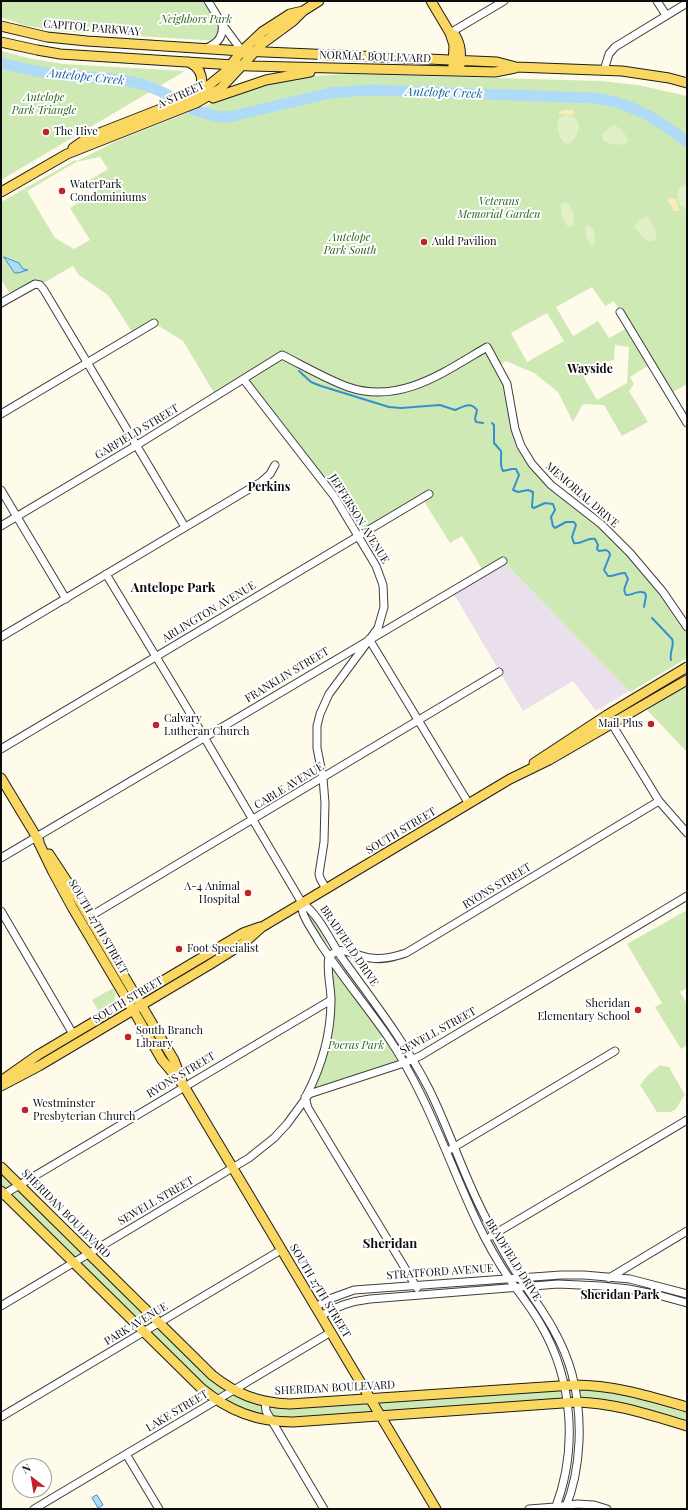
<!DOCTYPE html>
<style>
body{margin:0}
#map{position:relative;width:688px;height:1510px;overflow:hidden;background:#fffbeb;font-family:"Playfair Display",serif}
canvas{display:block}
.frame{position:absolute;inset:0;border:2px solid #0c0c0c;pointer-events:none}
.north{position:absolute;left:12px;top:1458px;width:40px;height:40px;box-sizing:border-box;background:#fff;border:1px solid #9e9e9e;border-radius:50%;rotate:329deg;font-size:11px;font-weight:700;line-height:16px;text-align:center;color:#0c0c0c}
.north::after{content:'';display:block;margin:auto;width:14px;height:18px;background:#be2328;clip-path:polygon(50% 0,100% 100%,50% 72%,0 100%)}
</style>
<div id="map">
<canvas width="688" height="1510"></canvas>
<div class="frame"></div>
<div class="north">N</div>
</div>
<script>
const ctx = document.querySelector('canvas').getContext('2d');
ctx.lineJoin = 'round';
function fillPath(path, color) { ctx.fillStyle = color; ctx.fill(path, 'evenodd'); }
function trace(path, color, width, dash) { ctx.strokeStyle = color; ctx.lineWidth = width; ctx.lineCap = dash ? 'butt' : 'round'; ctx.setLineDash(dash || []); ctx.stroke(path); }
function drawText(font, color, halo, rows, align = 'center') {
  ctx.font = font + ' "Playfair Display",serif'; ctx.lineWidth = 4; ctx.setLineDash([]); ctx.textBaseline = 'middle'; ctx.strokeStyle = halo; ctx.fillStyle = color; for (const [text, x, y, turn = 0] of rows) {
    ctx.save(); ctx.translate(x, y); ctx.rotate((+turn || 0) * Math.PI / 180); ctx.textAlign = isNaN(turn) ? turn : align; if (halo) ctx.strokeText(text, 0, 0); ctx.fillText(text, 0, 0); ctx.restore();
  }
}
const industrial = new Path2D(`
 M503,561L629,691L596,711L573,681L523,711L452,591Z`);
const green = new Path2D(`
 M1,1H208L222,24L218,41L57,31L23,25L1,17Z
 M1,51L28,58L63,64L185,71L1,180Z
 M351,74L601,81L638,85L687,96V384L670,394L651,364L630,377L634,384L629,391L648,422L622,436L604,405L583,404L573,422L558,392L534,373L506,361L498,366L504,378L513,422L532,464L630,553L687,627V658L630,692L503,561L484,572L462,536L450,543L422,498L358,536L334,496L244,380L216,396L183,341L154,323L134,335L108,295L79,275L73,266L40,285L12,297L1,279V202L75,160L77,161L117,141L230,96L286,80L311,76ZM100,157L108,169L88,181L95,192L70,208L90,240L74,249L55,238L27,191L76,162ZM592,287L605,306L614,301L629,327L609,338L598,321L573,336L556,307ZM547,313L564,341L527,362L511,333ZM615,345L629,347L627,383L597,400L583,376L609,361L614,360Z
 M687,685V752L647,710Z
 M687,910V988L680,992L687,1004V1045L681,1049L655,1007L662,1003L627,944Z
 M311,916L326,941L327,942L325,944L309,919Z
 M329,956L404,1063L313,1092L314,1080L328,1033Z
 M344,968L390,1028L406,1055L405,1057H404L343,970Z
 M113,988L116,994L113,1004L99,1012L92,1000Z
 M660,1065L669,1067L685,1095C673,1110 681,1113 657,1112L640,1085L646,1077Z
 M1,1167L212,1375L265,1402L593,1385L687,1407V1426L608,1404L281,1422L216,1400L1,1191Z`);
const sand = new Path2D(`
 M564,110H573L575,113L572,115L559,114V112Z
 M669,198L676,199L679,209V211H674L668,200Z`);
const pitch = new Path2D(`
 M567,115L576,119L579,125C571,165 551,130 560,117Z
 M613,125C620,127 626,134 628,140L626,143C619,146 609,145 603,140L602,134Z
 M687,184V210L680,205L677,194L679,188Z
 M565,202C574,206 574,216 574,225L570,228C563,224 560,212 561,204Z
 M647,217C652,222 658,232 656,239L651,242L645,239L635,228C635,222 641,218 647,217Z
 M589,225L593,228L596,242L593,245L590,244C587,239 584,232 586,226Z`);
const water = new Path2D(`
 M4,257L19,263L23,269L28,270L18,273H15Z
 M97,1495L103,1505L98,1508L92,1498Z`);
const stream = new Path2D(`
 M299,371L311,382L321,386L389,407L401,408L440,405L455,410C463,407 470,401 477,410L475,419L476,422L483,423
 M492,423L494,425V443L501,451C502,458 499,464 503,471L512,469H516L519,475L513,490L518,492L528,490L533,492L532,507L534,508L545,503L553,504L555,510L551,517L553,526L555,528L566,522H574L576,525L572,537L574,543C581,545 587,537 595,539L598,545L597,549L599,551L606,550L609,552L610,555L604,570L608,576C614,577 619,572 625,573L628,579C626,585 622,590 626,595C633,596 637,589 645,593L646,596L644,607
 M652,618L672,639C675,645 669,652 671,660`);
const river = new Path2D(`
 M1,63C24,69 47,74 71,76C109,79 135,77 170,96
 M193,110L219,117H229L330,93L355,91L371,90L593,98C629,101 660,120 687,142`);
const minor = new Path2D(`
 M208,1L222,24L242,51V54
 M657,1L666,15
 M450,33L504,1
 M206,48C217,44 224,37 222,24
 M604,70L609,54L615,47L687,3
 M1,303L35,284L40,285L44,290L185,527
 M620,312L687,423
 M244,380L334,496L376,566L383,585L384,607L378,628L329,694L320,714L317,726V748L323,778L325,803L324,842L319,874L320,878L326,889
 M1,414L154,323
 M1,490L66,599
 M1,526L137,445L282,355C304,366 326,379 348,387C400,405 444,372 487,347L507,384L515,429L521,446L532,464L551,485L601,524L630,553L663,592L687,627
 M106,574L181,698L302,903C318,913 331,942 342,958C373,1001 405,1042 429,1089C451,1133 465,1181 489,1224C497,1240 505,1255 514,1269C537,1304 561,1333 572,1374C583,1416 582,1468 565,1509
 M1,637L261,482L270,474L275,465
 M369,639L469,804
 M610,721L659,801L687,833
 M1,749L429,494
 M1,858L503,561
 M302,903C302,906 302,910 303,913C306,922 313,931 318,940C339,973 365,1004 388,1037C427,1094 448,1161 478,1224C487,1243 498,1262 510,1280C521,1295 532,1309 541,1325C573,1380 578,1450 555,1509
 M1,911L73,1034
 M89,917L499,672
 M306,1096C322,1066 331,1034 331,1000C331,985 326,971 329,956C331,955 335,952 337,951C345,948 362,958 371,958C383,960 394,957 406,953L659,801
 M305,1097L308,1108L417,1288
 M451,1149L615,1051
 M1,1196L331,1000
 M491,1236L687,1120
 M609,1278L687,1231
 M1,1306L249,1158L274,1138L287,1124L309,1094L404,1063L420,1056L687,896
 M315,1307L332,1298L354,1290L561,1275H584L630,1279L687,1294
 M321,1316C336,1306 352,1301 370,1299L558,1284L601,1286L629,1289L658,1295L687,1303
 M265,1402L266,1411L324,1509
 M1,1417L281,1250
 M126,1454L159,1509
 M34,1509L331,1332
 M529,1509L555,1507L577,1504L594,1505L607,1509`);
const major = new Path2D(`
 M431,1L450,33L454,45L453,66
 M1,26L47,37L87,41L242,51L497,62L516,67L622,71L669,78L687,83
 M455,35C461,45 461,53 460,65
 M1,42L37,50L60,54L250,66L495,72L515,68
 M188,62C202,67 207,84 194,94
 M213,98L266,80L310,72
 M73,148L83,141L102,132L181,101L203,90L224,73L242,51L262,32L290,14L303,11
 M1,192L67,154L196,103L220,89L263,43L293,21L303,11L319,1
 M534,763L607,715L687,667
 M1,778L39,841
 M36,837L53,872L72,907L136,1015L162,1060L184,1086L436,1509
 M49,854L74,892L174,1060L182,1081
 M1,1081L38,1055L228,942L243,933L260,927
 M1,1086L39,1066L209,965L244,943L262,927L510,779L549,760L687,680
 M1,1167L212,1375C236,1394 258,1403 290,1404L574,1385C614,1385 649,1396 687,1407
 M1,1191L201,1388C229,1411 257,1422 293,1422L577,1402C615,1403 650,1415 687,1426`);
const markers = [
 [46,132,4,"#be2328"],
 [62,191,4,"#be2328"],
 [424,242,4,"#be2328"],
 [651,724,4,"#be2328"],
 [156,725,4,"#be2328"],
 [248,893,4,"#be2328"],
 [179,949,4,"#be2328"],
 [638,1010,4,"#be2328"],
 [128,1037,4,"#be2328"],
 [25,1110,4,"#be2328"]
];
const parkNames = [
 ["Neighbors Park",196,20],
 ["Antelope",44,98],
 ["Park Triangle",44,111],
 ["Veterans",499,202],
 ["Memorial Garden",499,215],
 ["Antelope",350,238],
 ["Park South",350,251],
 ["Pocras Park",356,1046]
];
const streetNames = [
 ["CAPITOL PARKWAY",92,28,5],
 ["NORMAL BOULEVARD",375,57,2],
 ["A STREET",181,95,-24],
 ["GARFIELD STREET",137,432,-31],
 ["MEMORIAL DRIVE",582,495,41],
 ["JEFFERSON AVENUE",359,519,58],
 ["ARLINGTON AVENUE",209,612,-31],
 ["FRANKLIN STREET",287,675,-31],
 ["CABLE AVENUE",289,786,-31],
 ["SOUTH STREET",401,831,-31],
 ["RYONS STREET",497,886,-31],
 ["SOUTH 27TH STREET",98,927,60],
 ["BRADFIELD DRIVE",349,946,56],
 ["SOUTH STREET",128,1000,-31],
 ["SEWELL STREET",438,1031,-29],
 ["RYONS STREET",181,1075,-31],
 ["SEWELL STREET",156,1201,-30],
 ["SHERIDAN BOULEVARD",66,1214,45],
 ["BRADFIELD DRIVE",513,1260,58],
 ["STRATFORD AVENUE",440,1272,-4],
 ["SOUTH 27TH STREET",320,1291,59],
 ["PARK AVENUE",136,1324,-31],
 ["SHERIDAN BOULEVARD",335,1388,-3],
 ["LAKE STREET",177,1411,-31]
];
const poiNames = [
 ["The Hive",54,132],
 ["WaterPark",70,185],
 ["Condominiums",70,198],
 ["Auld Pavilion",432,242],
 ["Calvary",164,719],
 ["Lutheran Church",164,732],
 ["Mail Plus",643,724,"right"],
 ["A-4 Animal",240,887,"right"],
 ["Hospital",240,900,"right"],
 ["Foot Specialist",187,949],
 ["Sheridan",630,1004,"right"],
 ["Elementary School",630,1017,"right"],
 ["South Branch",136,1031],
 ["Library",136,1044],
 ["Westminster",33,1104],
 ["Presbyterian Church",33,1117]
];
const waterNames = [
 ["Antelope Creek",86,77,6],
 ["Antelope Creek",444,93,2]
];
const neighbourhoodNames = [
 ["Wayside",590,369],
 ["Perkins",269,487],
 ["Sheridan Park",620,1295]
];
const quarterNames = [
 ["Antelope Park",173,588],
 ["Sheridan",390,1244]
];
fillPath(industrial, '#eae0eb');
fillPath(green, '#cfe9b5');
fillPath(sand, '#fbedb7');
fillPath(pitch, '#e2f0c7');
fillPath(water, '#b0dbf7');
trace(water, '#3590cf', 1);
trace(stream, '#3590cf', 2);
trace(river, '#b0dbf7', 11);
trace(minor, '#3f3f3f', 9);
trace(major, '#1d1d1d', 11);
trace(minor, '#fff', 7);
trace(major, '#fad760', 9);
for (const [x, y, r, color] of markers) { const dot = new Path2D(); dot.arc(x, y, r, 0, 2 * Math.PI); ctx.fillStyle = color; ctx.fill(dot); trace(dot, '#fff', 1.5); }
drawText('italic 11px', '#2a641c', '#fff', parkNames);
drawText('11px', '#0c0c0c', '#fff', streetNames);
drawText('11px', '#0c0c0c', '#fff', poiNames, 'left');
drawText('italic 12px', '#14619f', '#fff', waterNames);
drawText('bold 12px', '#0c0c0c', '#fff', neighbourhoodNames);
drawText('bold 13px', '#0c0c0c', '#fff', quarterNames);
</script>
